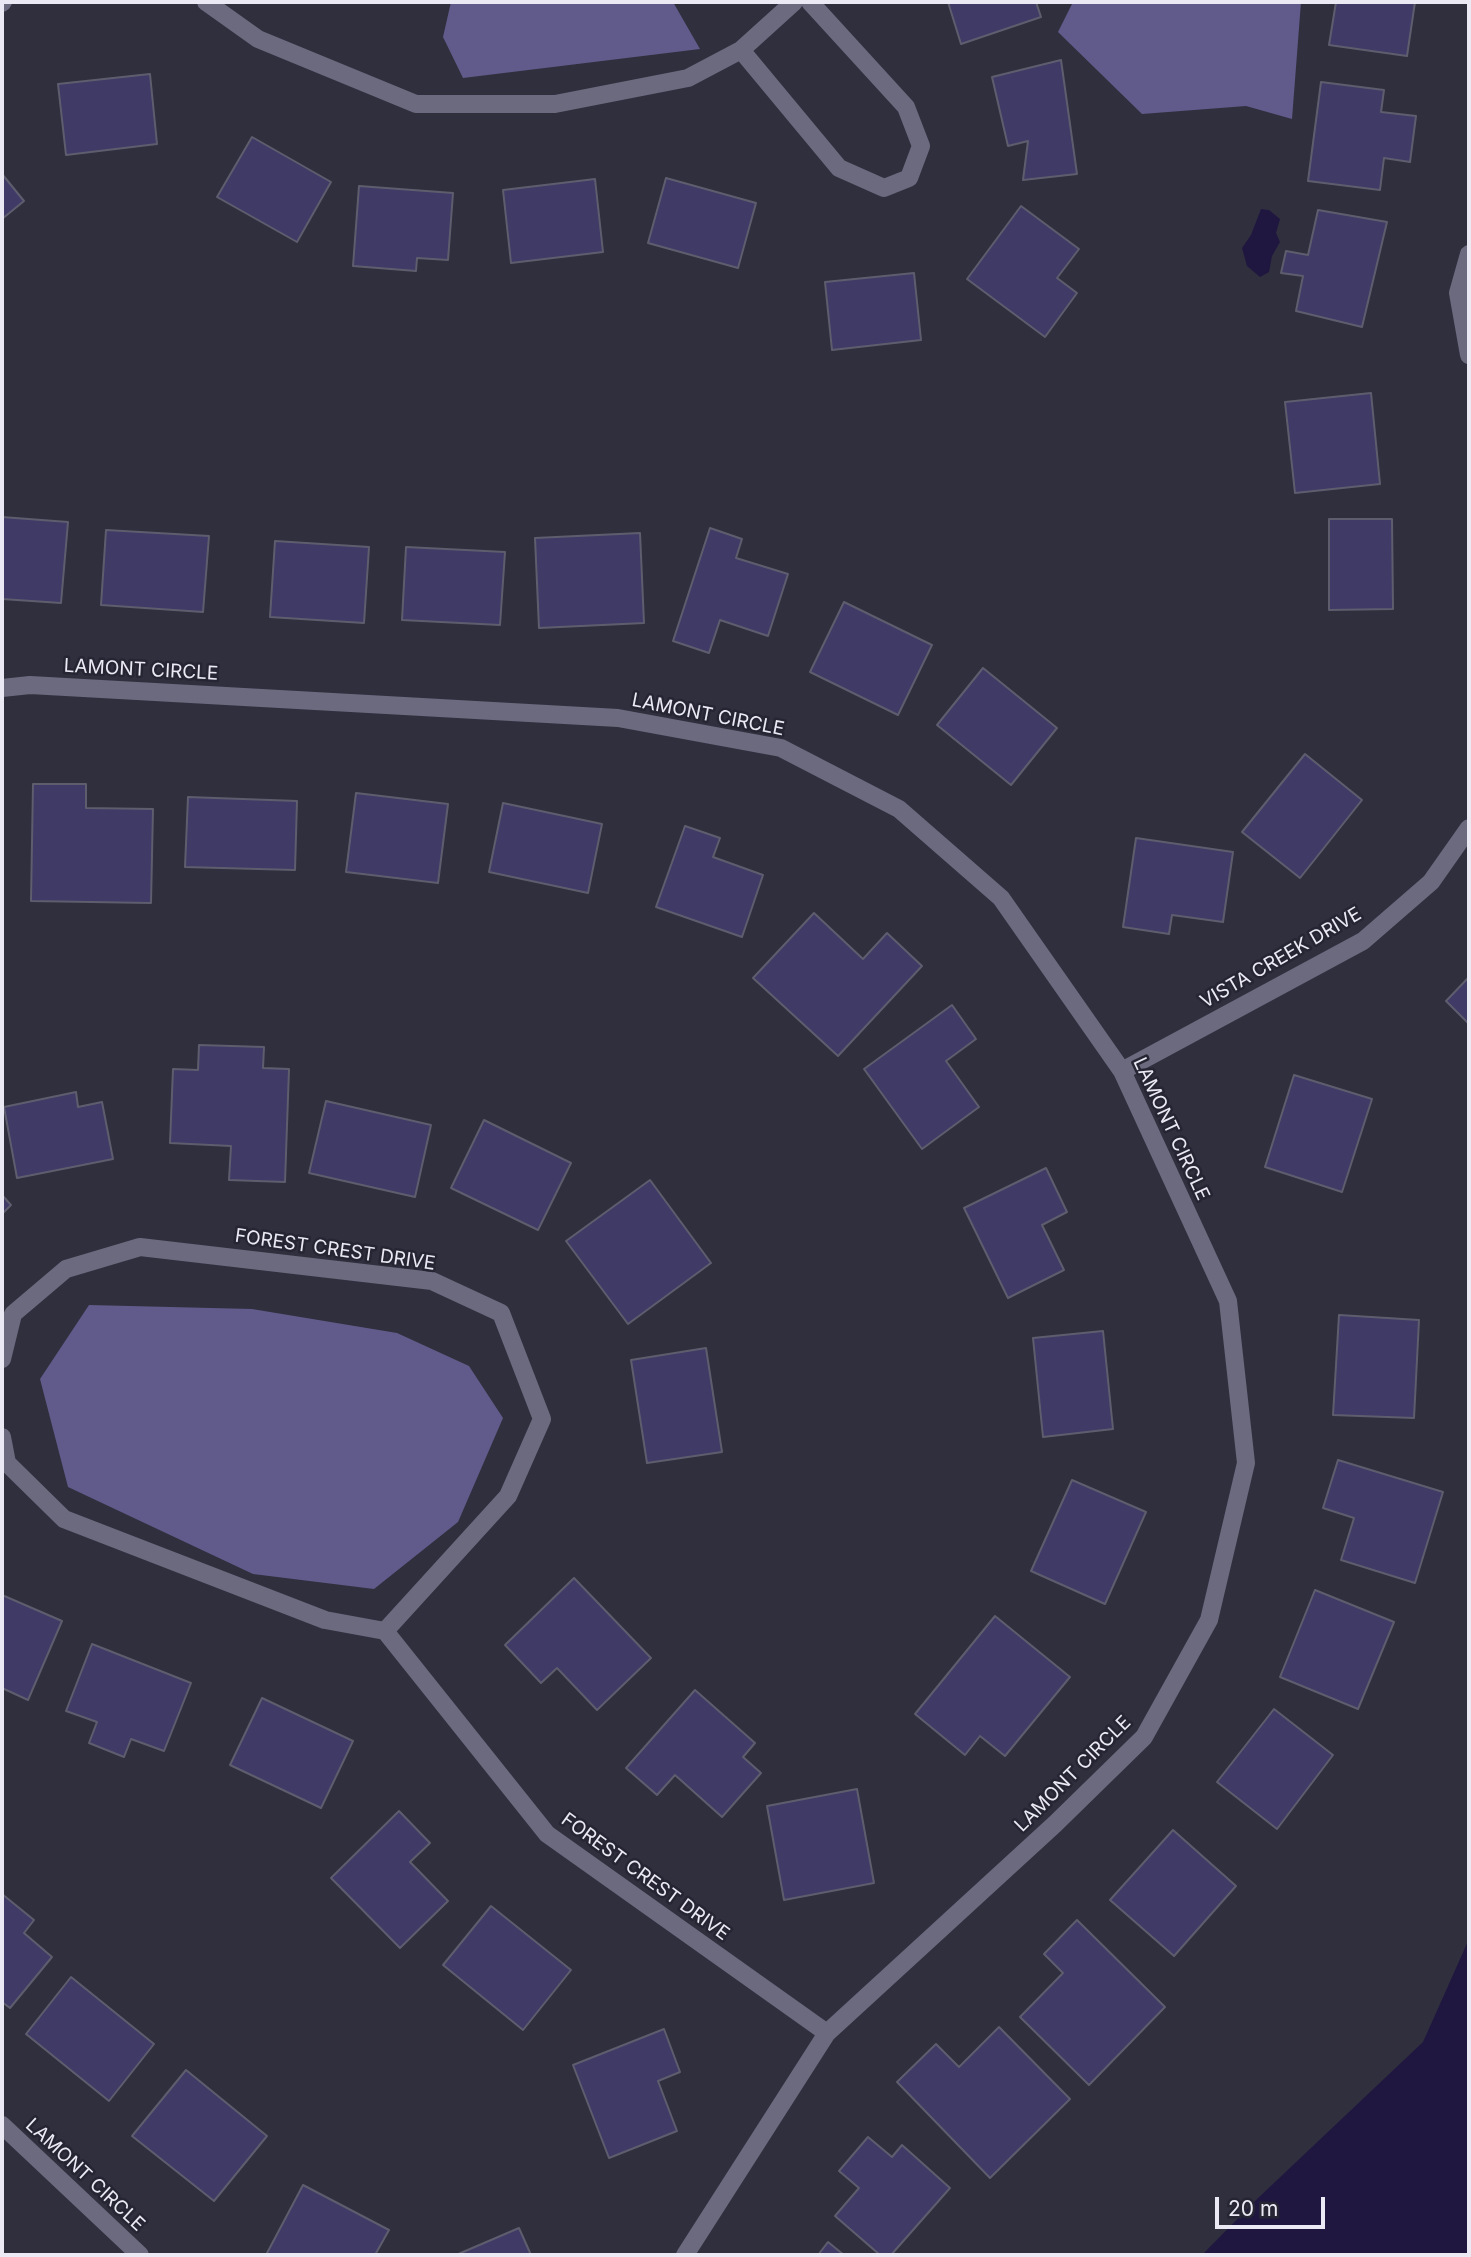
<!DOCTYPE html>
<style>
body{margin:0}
#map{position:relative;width:1471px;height:2257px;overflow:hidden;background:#302f3e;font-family:Inter,sans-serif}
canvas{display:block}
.frame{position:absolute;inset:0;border:4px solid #ebeaf4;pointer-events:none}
.scale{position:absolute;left:1215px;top:2197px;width:110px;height:32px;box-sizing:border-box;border:4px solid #ebeaf4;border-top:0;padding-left:9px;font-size:21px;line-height:24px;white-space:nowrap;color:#ebeaf4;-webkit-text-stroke:5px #262533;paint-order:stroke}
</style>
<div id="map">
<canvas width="1471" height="2257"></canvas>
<div class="frame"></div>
<div class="scale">20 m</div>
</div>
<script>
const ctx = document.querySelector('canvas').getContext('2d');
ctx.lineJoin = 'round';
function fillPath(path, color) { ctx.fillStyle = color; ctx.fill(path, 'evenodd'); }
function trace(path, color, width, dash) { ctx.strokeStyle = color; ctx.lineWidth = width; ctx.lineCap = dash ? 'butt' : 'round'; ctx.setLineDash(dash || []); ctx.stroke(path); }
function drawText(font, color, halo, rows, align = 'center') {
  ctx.font = font + ' Inter,sans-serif'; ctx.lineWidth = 5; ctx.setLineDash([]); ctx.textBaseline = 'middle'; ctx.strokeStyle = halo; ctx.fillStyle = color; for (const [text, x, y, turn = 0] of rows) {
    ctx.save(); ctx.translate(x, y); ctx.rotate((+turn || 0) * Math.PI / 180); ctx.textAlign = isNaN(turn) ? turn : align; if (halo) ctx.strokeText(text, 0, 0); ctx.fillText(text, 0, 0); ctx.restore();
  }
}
const forest = new Path2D(`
 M451,2H673L700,49L463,78L443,37Z
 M1073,2H1301L1292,119L1246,106L1142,114L1058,32Z
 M89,1305L252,1309L397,1333L469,1366L503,1418L458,1522L374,1589L253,1574L68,1487L40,1379Z`);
const water = new Path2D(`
 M1261,209L1269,210L1280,219L1276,233L1280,242L1272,256L1269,272L1260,277L1247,266L1242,248L1251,235Z
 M1469,1939V2255H1202L1256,2200L1423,2042Z`);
const building = new Path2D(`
 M948,2H1036L1041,17L961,44Z
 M1336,2H1415L1407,56L1329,45Z
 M1061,60L1077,174L1023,180L1028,141L1008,146L992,77Z
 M150,74L157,144L66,155L58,84Z
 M1321,82L1384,90L1381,112L1416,116L1410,162L1384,158L1380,190L1308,181Z
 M252,137L331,182L297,242L217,197Z
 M2,174L24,201L2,219Z
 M666,178L756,203L738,268L648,243Z
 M595,179L603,252L511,263L503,190Z
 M359,186L453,193L448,260L417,258L416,271L353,266Z
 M1021,206L1079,249L1057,278L1077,293L1045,337L967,279Z
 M1318,210L1387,222L1362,327L1296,311L1303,276L1281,273L1286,251L1308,255Z
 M914,273L921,340L832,350L825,282Z
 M1371,393L1380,484L1295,493L1285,402Z
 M2,517L68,522L61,603L2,599Z
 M1329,519H1392L1393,609L1329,610Z
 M710,528L742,539L736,558L788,574L768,636L720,620L709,653L673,641Z
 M106,530L209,536L203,612L101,605Z
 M640,533L644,623L539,628L535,538Z
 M275,541L369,547L364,623L270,617Z
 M406,547L505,552L500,625L402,620Z
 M844,602L932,645L898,715L810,672Z
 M983,668L1057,728L1011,785L937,725Z
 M1305,754L1362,800L1300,878L1242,832Z
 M33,784H86V808L153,809L151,903L31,901Z
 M356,793L448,804L438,883L346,872Z
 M188,797L297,801L295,870L185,867Z
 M503,803L602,824L588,893L489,872Z
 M685,826L720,838L713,857L763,875L742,937L656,907Z
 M1136,838L1233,852L1223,922L1172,915L1169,934L1123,927Z
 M814,913L863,959L887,933L922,966L838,1056L753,978Z
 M1469,977V1024L1446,1001Z
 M952,1005L976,1039L946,1061L979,1107L922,1149L864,1069Z
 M199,1045L264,1047L263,1068L289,1069L285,1182L229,1180L231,1146L170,1143L173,1069L198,1070Z
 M1294,1075L1372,1099L1342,1192L1265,1167Z
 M76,1092L78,1107L102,1102L113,1159L17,1178L4,1107Z
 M326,1101L431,1125L415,1197L309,1173Z
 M484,1120L571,1163L538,1230L451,1188Z
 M1046,1168L1067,1212L1042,1225L1064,1270L1008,1298L964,1208Z
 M650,1180L711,1263L628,1324L566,1241Z
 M2,1195L11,1205L2,1214Z
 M1339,1315L1419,1320L1414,1418L1333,1415Z
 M1103,1331L1113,1429L1043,1437L1033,1338Z
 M706,1348L722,1452L647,1463L631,1360Z
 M1338,1460L1443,1492L1415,1583L1341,1560L1354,1518L1323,1508Z
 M1072,1480L1146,1512L1105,1604L1031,1571Z
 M574,1578L651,1658L597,1710L557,1668L541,1683L505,1645Z
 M1315,1590L1394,1622L1358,1709L1280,1677Z
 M2,1595L62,1621L28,1700L2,1688Z
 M995,1616L1070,1677L1005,1756L980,1736L965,1755L915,1714Z
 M92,1644L191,1683L164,1751L131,1739L124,1757L89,1743L97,1722L66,1711Z
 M695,1690L755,1743L743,1757L761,1773L722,1817L675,1775L657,1795L626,1768Z
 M262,1698L353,1741L321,1808L230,1765Z
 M1274,1709L1333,1755L1277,1829L1217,1782Z
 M857,1789L874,1883L784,1900L767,1806Z
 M399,1811L430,1843L410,1862L448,1901L400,1948L331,1878Z
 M1173,1830L1236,1886L1174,1956L1110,1900Z
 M2,1894L34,1920L24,1933L52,1957L10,2008L2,2002Z
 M491,1906L571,1970L523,2030L443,1965Z
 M1077,1920L1165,2007L1089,2085L1020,2017L1063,1973L1044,1954Z
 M71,1977L154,2044L109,2101L26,2034Z
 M999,2027L1070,2099L990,2178L897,2082L936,2044L959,2067Z
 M664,2029L680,2072L658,2081L677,2131L609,2158L573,2065Z
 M186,2070L267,2136L214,2201L132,2136Z
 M868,2137L892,2157L902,2145L950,2188L891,2255H880L835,2216L859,2188L839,2171Z
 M303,2185L389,2230L375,2255H266Z
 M519,2228L531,2255H456Z
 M828,2242L844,2255H818Z`);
const minor = new Path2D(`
 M206,2L258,39L416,104H555L688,78L741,50L794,2
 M2,3L3,2
 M741,50L839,168L884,188L909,178L921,146L906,107L810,2
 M1469,254L1458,293L1469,355
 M2,688L30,685L618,718L781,748L899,809L1001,898L1122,1071L1228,1301L1246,1463L1209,1620L1144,1737L1055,1824L827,2033L685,2255
 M1122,1071L1363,941L1431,882L1469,828
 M2,1359L13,1314L66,1269L140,1247L432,1281L501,1313L542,1419L508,1496L385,1631
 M2,1437L7,1463L64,1519L325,1620L385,1631L547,1834L827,2033
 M2,2125L140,2255`);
const streetNames = [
 ["LAMONT CIRCLE",141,670,3],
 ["LAMONT CIRCLE",708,715,11],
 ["VISTA CREEK DRIVE",1281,958,-30],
 ["LAMONT CIRCLE",1171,1129,65],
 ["FOREST CREST DRIVE",335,1250,8],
 ["LAMONT CIRCLE",1073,1774,-45],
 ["FOREST CREST DRIVE",645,1877,36],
 ["LAMONT CIRCLE",85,2175,43]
];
fillPath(forest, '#605b8a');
fillPath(water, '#1f1740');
fillPath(building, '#3f3a66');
trace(building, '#5e5d6e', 2);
trace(minor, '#6b6a7f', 18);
drawText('19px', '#ebeaf4', '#262533', streetNames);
</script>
